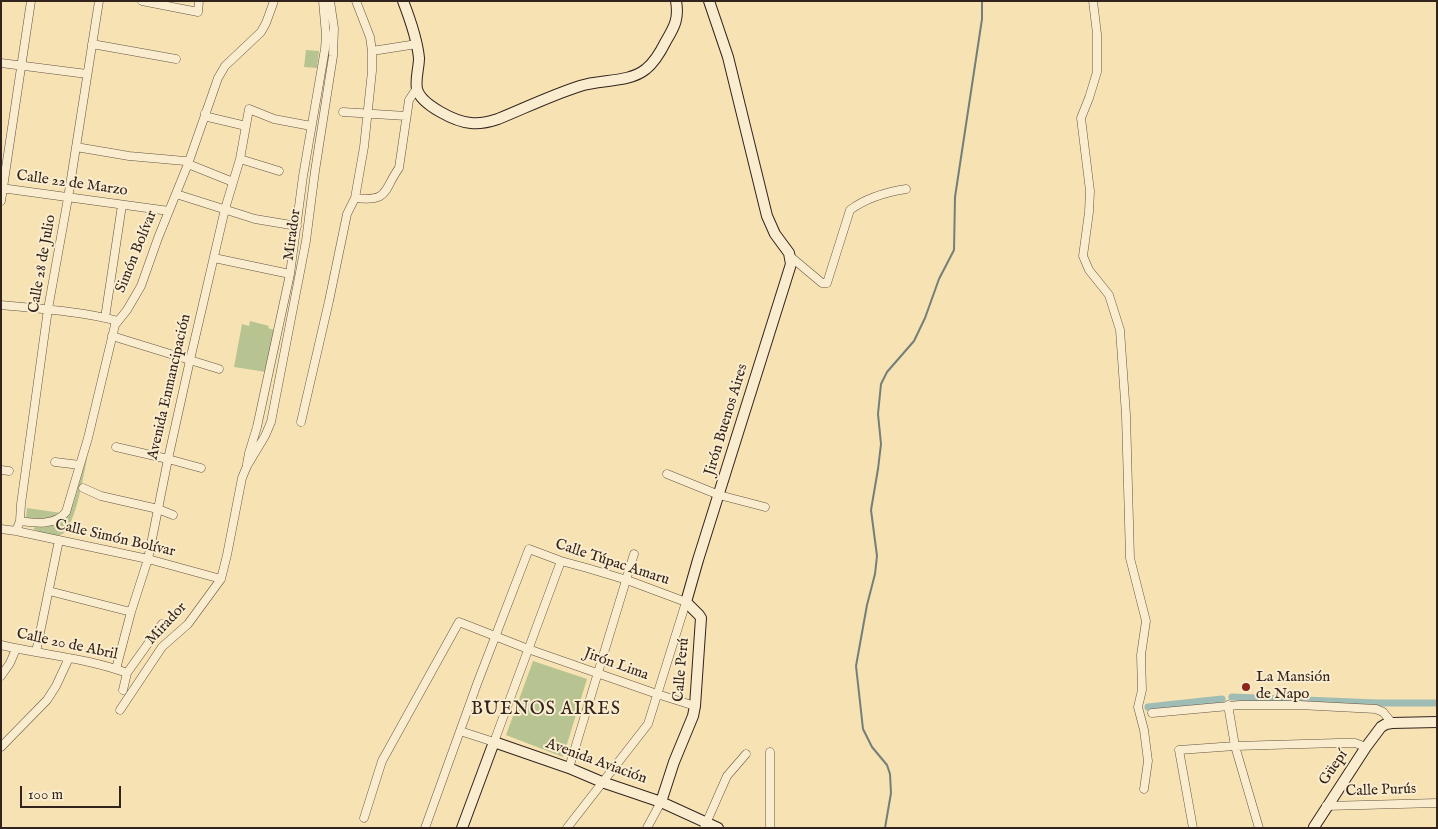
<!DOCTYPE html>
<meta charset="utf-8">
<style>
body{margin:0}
#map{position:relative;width:1438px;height:829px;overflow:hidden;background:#f7e2b3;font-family:"IM FELL English",serif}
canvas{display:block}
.frame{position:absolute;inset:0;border:2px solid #32241d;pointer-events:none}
.scale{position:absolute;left:20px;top:786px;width:101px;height:22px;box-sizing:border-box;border:2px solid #32241d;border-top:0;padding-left:6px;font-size:15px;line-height:18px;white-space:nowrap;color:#32241d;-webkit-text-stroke:4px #faecce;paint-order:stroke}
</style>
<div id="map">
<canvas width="1438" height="829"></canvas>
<div class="frame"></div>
<div class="scale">100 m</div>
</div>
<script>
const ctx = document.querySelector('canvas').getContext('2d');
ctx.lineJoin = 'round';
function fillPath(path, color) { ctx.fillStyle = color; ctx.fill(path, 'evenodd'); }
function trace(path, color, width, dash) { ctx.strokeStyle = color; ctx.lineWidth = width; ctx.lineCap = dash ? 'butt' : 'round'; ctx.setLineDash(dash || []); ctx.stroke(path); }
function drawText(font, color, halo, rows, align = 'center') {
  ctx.font = font + ' "IM FELL English",serif'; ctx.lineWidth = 4; ctx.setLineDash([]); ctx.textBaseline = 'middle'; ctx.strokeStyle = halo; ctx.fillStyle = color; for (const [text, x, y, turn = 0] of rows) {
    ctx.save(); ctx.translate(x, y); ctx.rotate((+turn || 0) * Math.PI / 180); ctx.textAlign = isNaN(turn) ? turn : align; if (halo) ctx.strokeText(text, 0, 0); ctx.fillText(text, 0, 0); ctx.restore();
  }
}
const green = new Path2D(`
 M306,50L319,51L317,68L304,67Z
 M250,321L269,326L268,328L274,330L266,372L234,367L242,324L249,326Z
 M86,455L87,458L86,464C83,477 74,533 60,535C51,537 42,532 33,529L35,527C46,528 57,527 65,519C74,512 83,468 86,455Z
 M27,508L61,513C49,520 39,520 26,518Z
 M533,661L587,679L563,757L506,735Z`);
const stream = new Path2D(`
 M885,828L891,793L890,774L887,765L872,747L863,729L856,666L867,605L875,574L877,556L871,510L878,469L881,444L878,414L881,384L887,372L914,341L925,318L939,279L954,250L955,197L982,19V1`);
const canal = new Path2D(`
 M1232,697L1377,703H1437
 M1148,707L1222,699`);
const street = new Path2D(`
 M142,1L198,12L199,1
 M1093,1L1097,34V72L1089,98L1081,118L1090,191L1089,212L1083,256L1089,270L1109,295L1120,330L1126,415L1130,558L1146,621L1141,655L1142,690L1138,707L1144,730L1148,761L1144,789
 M92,44L176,59
 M372,51L417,44
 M1,63L87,74
 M343,112L406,116
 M205,113L208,117L246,126
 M76,147L129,156L185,161L188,164L233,182
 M240,159L279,171
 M1,188L169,211
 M176,194L255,219L297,226
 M355,198C390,202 383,190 399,168L409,100L417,88
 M1,201L31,1
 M791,257L822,283H827L850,210C866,198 887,192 906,189
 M214,258L290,274
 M1,305C40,309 80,311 118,321
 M105,318L122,205
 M112,336L219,369
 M301,422L329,301L347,214L355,198L364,147L372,71V51L370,37L356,1
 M116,447L168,459L201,468
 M55,462L80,465
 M247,464L249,453L257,427L290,274L303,176L325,49L326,35L323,1
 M1,470L9,471
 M667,474L719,495L765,507
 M83,488L101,496L158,509L173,515
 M20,521C35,523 55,526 66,512L88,438L115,325L127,310L141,286L158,238L188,164L218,78L225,66L261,32L266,23L274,1
 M1,529L16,531L148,559L221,579
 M16,531L20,521L21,504L48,309L68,198L99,1
 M49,591L131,612
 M1,645C43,655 87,658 127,673
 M36,652L59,540
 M116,669L131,612L148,559L168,459L190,360L225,209L240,159L249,109L274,119L311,126
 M1,676L10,663L16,649
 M123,690L127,673L162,624
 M1228,705L1235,746L1259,828
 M120,710L162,647L188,624L221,579L227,555L242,478L247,466L265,436L271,422L306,241L315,171L333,56L334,28L330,1
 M1152,713L1240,705H1299L1376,709L1383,712L1392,723
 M460,731L494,742L561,561
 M1,747L47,700L56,686L69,658
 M569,768L634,554
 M1326,806L1437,803
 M364,818L382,761L459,622L528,649L657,694L695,706
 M425,828L477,684L529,549L561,561L587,568L627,580L686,602L648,724L567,828
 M647,828L661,802
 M704,828L727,776L746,754
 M770,828V752
 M1193,828L1179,750L1235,746L1338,743H1355L1366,747`);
const secondary = new Path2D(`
 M403,1C410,19 417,38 419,58C419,68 415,79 417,89C421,105 456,122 471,123C481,124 489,122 498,119C525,108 552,95 580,86C601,79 629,83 646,69C655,62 661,51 666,41C675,26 679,18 676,1
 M661,802L674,762L693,716L695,706L701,618L699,615L686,602L698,560L791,264L789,253L775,234L767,216L728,57L709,1
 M1314,827L1366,747L1381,727L1386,724L1392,723L1437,722
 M462,828L494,742L569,768L602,782L661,802L718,828`);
const markers = [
 [1246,687,5,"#8f2418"]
];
const streetNames = [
 ["Calle 22 de Marzo",72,184,8],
 ["Mirador",293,235,-82],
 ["Simón Bolívar",137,252,-68],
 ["Calle 28 de Julio",43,264,-80],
 ["Avenida Enmancipación",170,387,-77],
 ["Jirón Buenos Aires",727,420,-73],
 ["Calle Simón Bolívar",115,539,13],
 ["Calle Túpac Amaru",612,563,18],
 ["Mirador",167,624,-47],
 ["Calle 20 de Abril",67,645,12],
 ["Jirón Lima",616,665,20],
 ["Calle Perú",682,670,-85],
 ["Avenida Aviación",596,762,20],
 ["Güepí",1334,768,-56],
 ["Calle Purús",1381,791,-2]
];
const poiNames = [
 ["La Mansión",1256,678],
 ["de Napo",1256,695]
];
const quarterNames = [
 ["BUENOS AIRES",546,710]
];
fillPath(green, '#b7c491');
trace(stream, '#737f78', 2);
trace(canal, '#9fbcb5', 7);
trace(street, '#635442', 9);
trace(secondary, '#32241d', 12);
trace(street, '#faecce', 8);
trace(secondary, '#faecce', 10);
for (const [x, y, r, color] of markers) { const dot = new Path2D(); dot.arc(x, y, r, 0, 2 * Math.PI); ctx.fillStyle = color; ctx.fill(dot); trace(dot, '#faecce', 2); }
drawText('15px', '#32241d', '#faecce', streetNames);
drawText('15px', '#32241d', '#faecce', poiNames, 'left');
ctx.letterSpacing = '1px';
drawText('18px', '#32241d', '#faecce', quarterNames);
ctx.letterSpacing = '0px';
</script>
